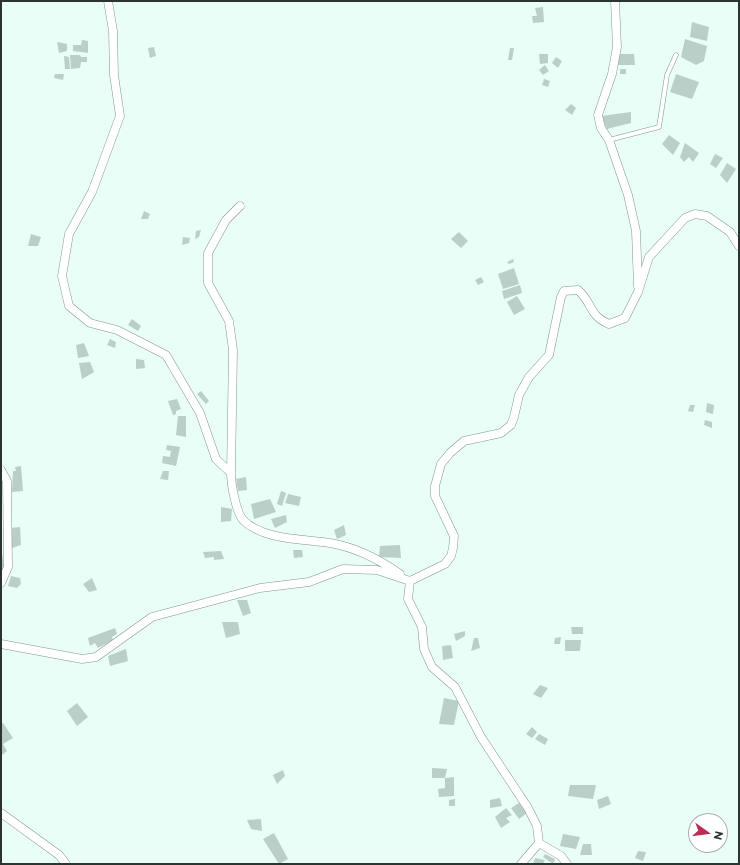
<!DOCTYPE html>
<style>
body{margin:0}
#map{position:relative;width:740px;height:865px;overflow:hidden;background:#e8fef6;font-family:Montserrat,sans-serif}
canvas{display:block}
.frame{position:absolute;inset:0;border:2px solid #2c3431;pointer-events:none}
.north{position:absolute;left:688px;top:813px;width:40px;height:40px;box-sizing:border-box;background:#fff;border:1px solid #abaead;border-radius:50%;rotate:104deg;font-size:11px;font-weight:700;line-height:16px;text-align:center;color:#2c3431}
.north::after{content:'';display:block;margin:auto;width:14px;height:18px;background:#bc2c53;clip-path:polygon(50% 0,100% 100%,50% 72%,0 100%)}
</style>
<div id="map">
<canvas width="740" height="865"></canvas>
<div class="frame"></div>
<div class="north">N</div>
</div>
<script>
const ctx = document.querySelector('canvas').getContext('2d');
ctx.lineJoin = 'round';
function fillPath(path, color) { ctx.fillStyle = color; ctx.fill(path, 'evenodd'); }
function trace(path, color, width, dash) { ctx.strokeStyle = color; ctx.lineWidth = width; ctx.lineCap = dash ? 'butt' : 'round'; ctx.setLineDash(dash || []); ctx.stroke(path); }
const building = new Path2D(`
 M543,7L544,22L533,23L532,16H537L535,8Z
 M692,22L709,27L707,41L690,37Z
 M685,39L707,46L704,61L696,65L681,57Z
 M82,40L88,41V53L73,51V45H81Z
 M57,42L67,44V51L59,53Z
 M154,47L156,56L150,58L148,48Z
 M510,48H514L512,60H508Z
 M539,54H548V63L540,64Z
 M619,54H634L635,65H618Z
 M70,55H80L81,57H87V62H81L80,68L71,69Z
 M64,56L69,57L70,69H65Z
 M556,57L562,61L558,68L552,63Z
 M545,65L549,71L543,75L539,70Z
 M620,69H626V74H620Z
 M55,74H64L63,80L54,78Z
 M676,74L699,82L692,99L670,92Z
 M544,79L550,81L548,87L542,85Z
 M571,104L576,108L572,115L565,110Z
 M631,112V123L607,129L601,116Z
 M669,135L680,143L673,155L662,144Z
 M685,143L699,153L693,162L689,157L684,162L680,157Z
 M715,154L723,158L716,168L710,164Z
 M727,163L736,169L727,183L720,175Z
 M144,211L150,214L148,219H141Z
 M201,230L199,237L195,239L196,231Z
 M459,232L468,241L461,248L451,239Z
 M31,234L41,237L38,246H28Z
 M183,237L190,238L189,243L182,245Z
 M513,259L514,262L509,264L507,262Z
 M514,268L519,284L503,289L498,274Z
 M481,277L484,282L478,285L475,280Z
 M520,285L522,293L504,299L502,291Z
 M517,296L525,309L514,315L507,302Z
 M132,319L141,326L138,331L128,325Z
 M110,339L116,342L115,348L107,345Z
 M84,343L89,356L78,358L76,345Z
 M136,359L144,360L145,368L136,369Z
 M90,362L94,372L82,379L79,363Z
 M201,391L209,401L206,404L197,394Z
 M177,399L181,409L176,411V414L173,415L168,401Z
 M707,403L714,405L713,414L706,412Z
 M690,405H695L693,412L688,411Z
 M178,416H186V437L176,435Z
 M705,420L712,422V428L704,425Z
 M167,445L180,447L176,466L162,463L163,456L170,457L171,451L166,450Z
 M21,466L23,491L12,492L13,471H16L15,467Z
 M163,471H169L168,480L160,479Z
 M246,477L247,490L238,491L236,479Z
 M281,491L286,493L282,506L277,504Z
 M288,494L301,497L299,506L285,503Z
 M270,499L276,512L254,519L251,504Z
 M221,507L232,509L231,521L221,522Z
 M286,515L287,522L275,528L271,519Z
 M344,525L346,535L337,539L334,530Z
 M20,527L21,545L12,548L10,528Z
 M400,545L401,558L379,557L380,546Z
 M293,550H302L303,557L294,558Z
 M221,551L224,559L214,560V557L205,558L203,552Z
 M2,554L5,570L1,571V555Z
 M11,576L20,578L21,584L17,588L8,586Z
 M92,578L97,590L89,592L83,584Z
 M237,600H247L251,613L243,616Z
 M222,622H238L240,634L226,638Z
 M571,627H583V634H572Z
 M115,628L117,634L112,637L113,640L98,648L95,643L90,646L88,638Z
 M465,631V636L456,641L454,634Z
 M561,637L560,644H554L555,638Z
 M474,638H478L480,648L471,651Z
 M565,640H581L580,651H565Z
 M451,645L453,658L443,660L442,646Z
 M126,649L128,661L110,666L108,656Z
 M540,685L548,688L541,698L533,694Z
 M444,698L459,701L454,725L439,724Z
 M77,703L88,717L77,726L67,711Z
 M3,723L13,738L3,744L7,751L1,756V724Z
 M532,727L537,732L532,738L526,734Z
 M539,734L548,739L545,745L535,739Z
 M432,768L447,769L445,778H432Z
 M283,770L285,776L277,784L273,775Z
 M454,777V796L439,797L438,789L445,788V778Z
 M570,785H596L593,799L568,796Z
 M608,796L611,804L599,809L597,800Z
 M500,798L502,806L490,808V800Z
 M455,799V806H449V800Z
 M519,803L527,813L519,819L511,808Z
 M506,808L512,815L506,818L510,822L501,828L495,817Z
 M261,819L262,831L251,829L247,820Z
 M274,833L288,859L279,864L263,839Z
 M563,834L580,837L576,849L560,846Z
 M583,844H591L592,855H580Z
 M638,851L646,852L643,861L635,858Z
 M545,854L555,859L553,864L543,857Z
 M535,858L545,860L543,864H533Z`);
const service = new Path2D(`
 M609,140L659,127L667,75L676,55`);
const minor = new Path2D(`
 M108,1L113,31L114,75L120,116L92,192L69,234L62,276L69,306L90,323L117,330L166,355L200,413L216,459L231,473
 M615,1L617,47L612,74L598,115L601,128L609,140L628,195L636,231L638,286
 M240,206L226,220L208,253V283L229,321L233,350L231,473C231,484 236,512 243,520C262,540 305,539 330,543C354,547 380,560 400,574
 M1,470L7,481L8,567L1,583
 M410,581L408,599L422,627L424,649L432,667L455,687L481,737L528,808L537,826L539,843L521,864
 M1,644L82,659L96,657L152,617L260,588L309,582L343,569L377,570L410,581L445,564L451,556L453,548L454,536L435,496V486L441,464L450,453L464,441L501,433L511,425L514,417L519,395L529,377L549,355L561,297L564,291L578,290C593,303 588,315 609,324L625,318L638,292L649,257L685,218L695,214L707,216L730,232L739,246
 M1,813L59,855L66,864
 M539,843L561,856L567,864`);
fillPath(building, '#bacfc8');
trace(service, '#81958e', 5);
trace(minor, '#81958e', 9);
trace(service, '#fff', 4);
trace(minor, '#fff', 8);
</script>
